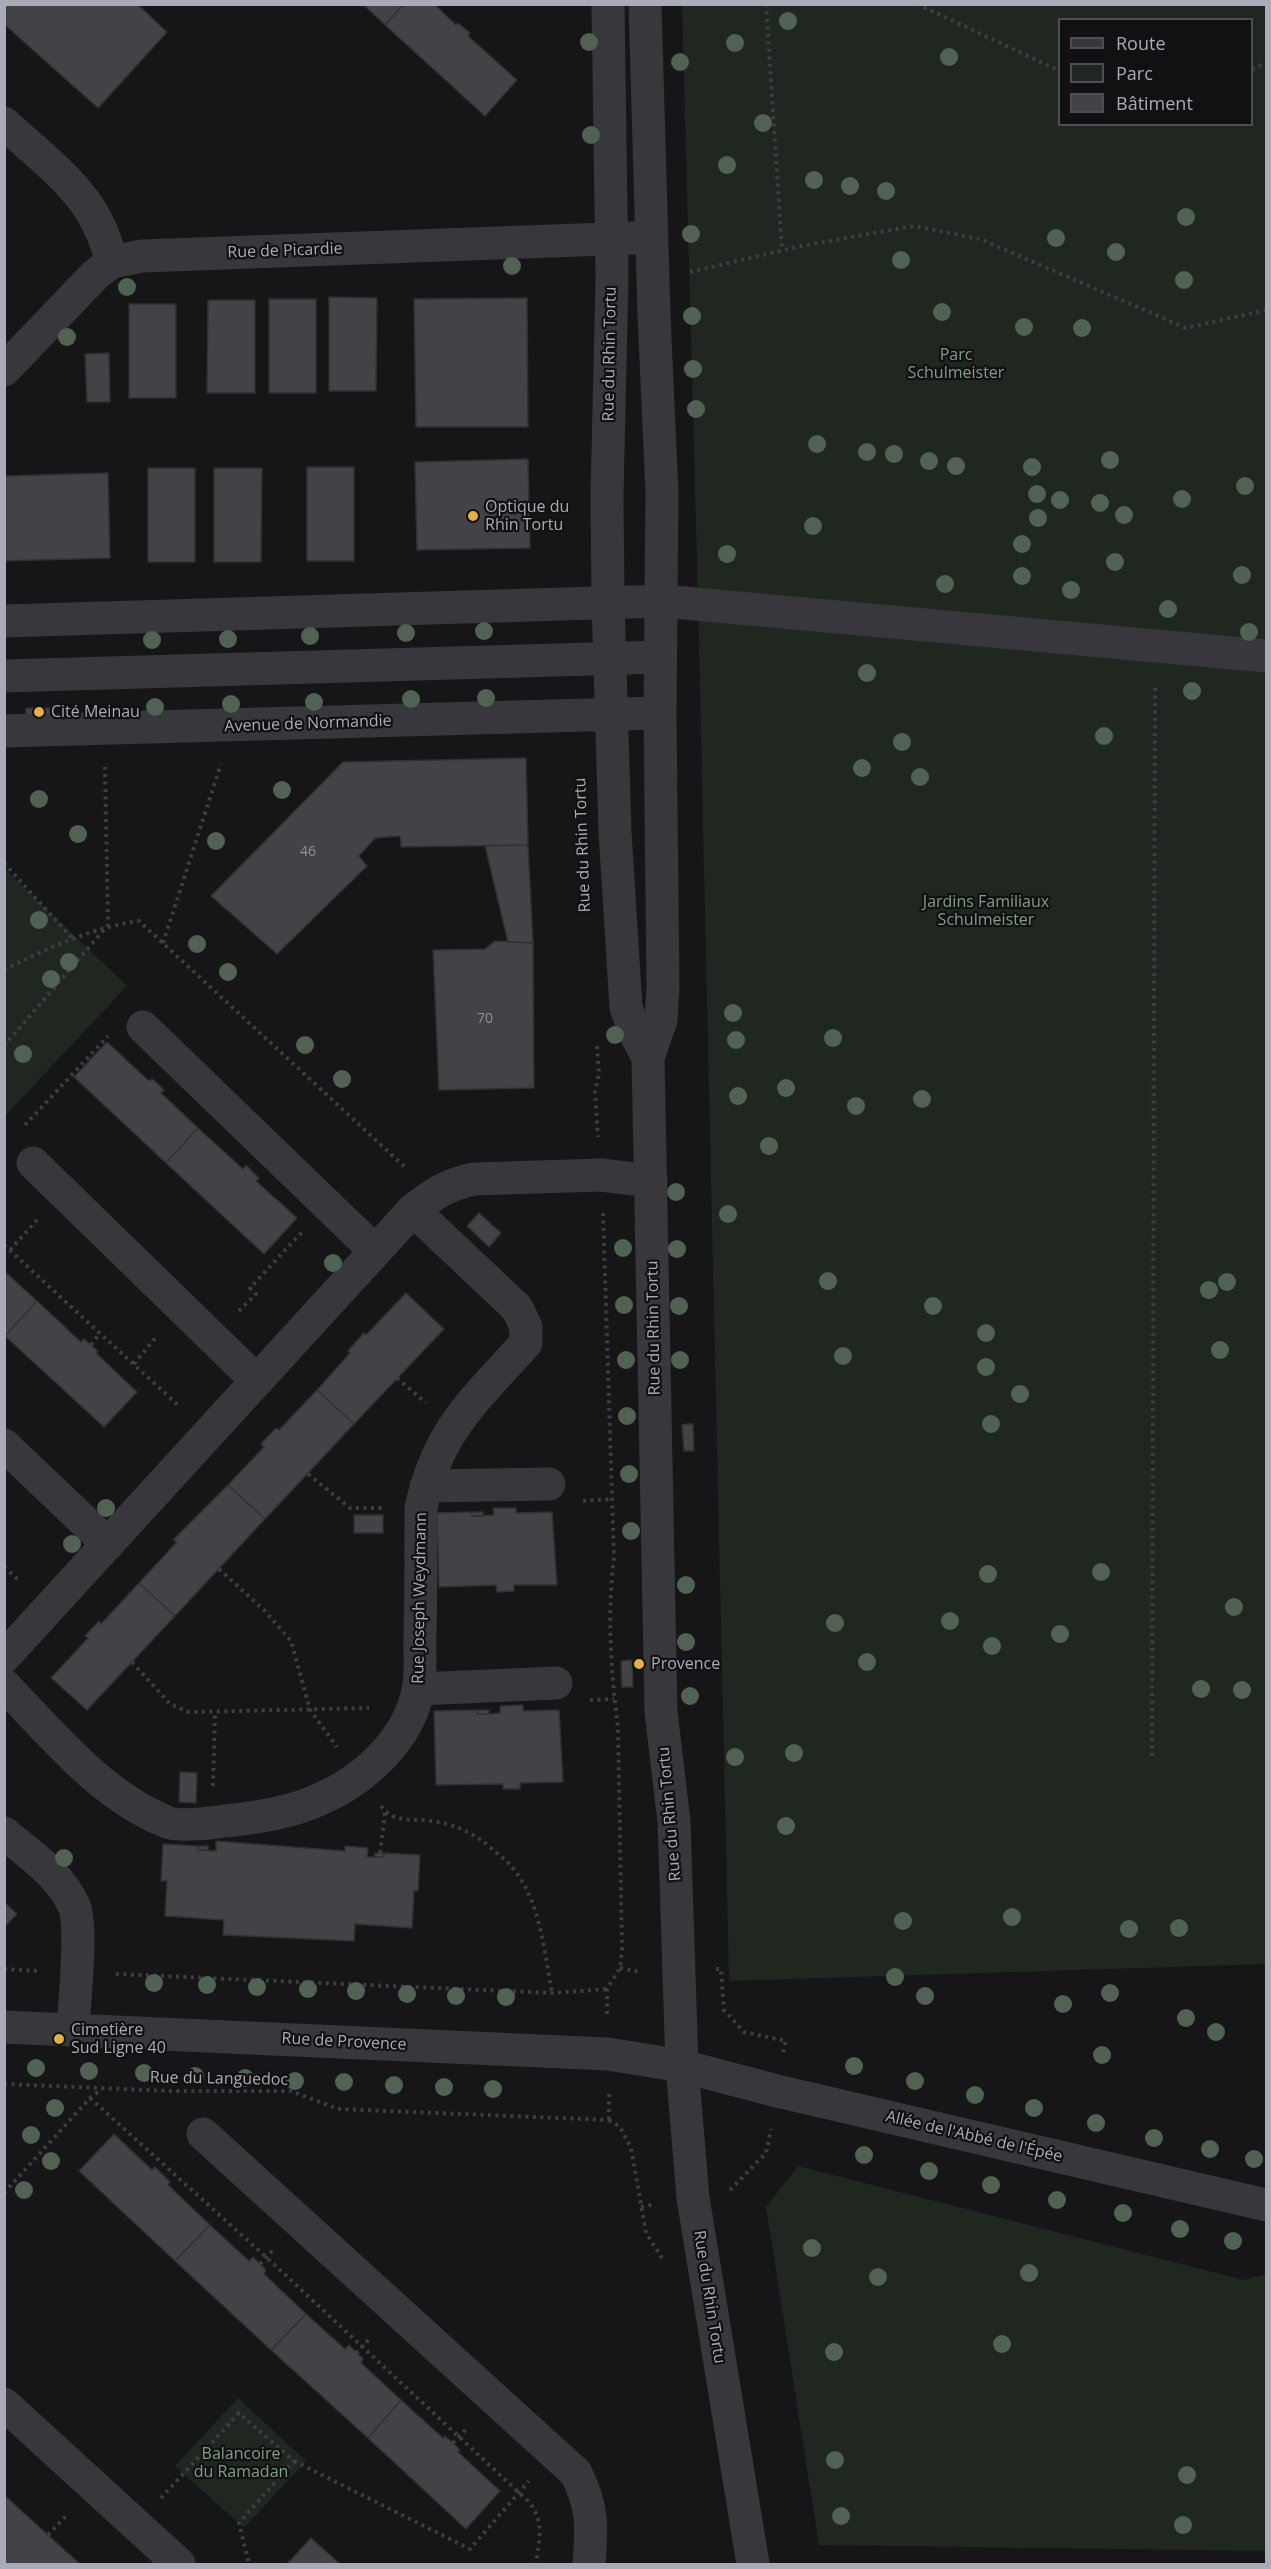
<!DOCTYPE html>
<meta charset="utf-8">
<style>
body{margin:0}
#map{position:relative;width:1271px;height:2569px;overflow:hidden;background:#161517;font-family:"Open Sans",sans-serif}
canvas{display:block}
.frame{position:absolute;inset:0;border:6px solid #a9acb6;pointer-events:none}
.legend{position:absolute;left:1058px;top:18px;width:195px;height:108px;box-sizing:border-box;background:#111012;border:2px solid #4e4e54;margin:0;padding:8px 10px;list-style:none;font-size:18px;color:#a9acb6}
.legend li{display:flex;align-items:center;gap:12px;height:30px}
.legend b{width:30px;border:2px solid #4e4e54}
</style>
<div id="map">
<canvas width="1271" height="2569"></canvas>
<div class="frame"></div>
<ul class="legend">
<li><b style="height:8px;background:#37373c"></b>Route</li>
<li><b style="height:16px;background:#202721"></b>Parc</li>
<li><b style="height:16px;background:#434347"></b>Bâtiment</li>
</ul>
</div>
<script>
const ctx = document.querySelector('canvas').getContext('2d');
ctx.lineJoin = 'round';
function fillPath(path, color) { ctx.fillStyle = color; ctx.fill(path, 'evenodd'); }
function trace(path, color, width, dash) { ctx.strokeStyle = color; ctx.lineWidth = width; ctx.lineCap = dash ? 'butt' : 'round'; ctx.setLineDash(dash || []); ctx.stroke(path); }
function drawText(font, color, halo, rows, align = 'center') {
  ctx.font = font + ' "Open Sans",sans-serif'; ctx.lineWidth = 4.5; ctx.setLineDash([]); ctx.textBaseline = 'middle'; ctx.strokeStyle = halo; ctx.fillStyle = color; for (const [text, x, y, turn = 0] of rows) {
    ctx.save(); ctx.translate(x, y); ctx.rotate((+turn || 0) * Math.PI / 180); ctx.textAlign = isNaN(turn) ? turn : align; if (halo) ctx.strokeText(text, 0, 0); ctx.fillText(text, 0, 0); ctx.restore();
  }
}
const green = new Path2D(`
 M682,5H1266V1964L729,1981L698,601ZM1060,20H1252V124H1060Z
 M4,868L127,986L5,1116H4Z
 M798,2166L1244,2280L1266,2274V2551L819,2545L766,2207Z
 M238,2398L306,2461L244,2528L175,2466Z`);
const building = new Path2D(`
 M4,4H137L167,32L98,108L4,24Z
 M363,4H404L385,25Z
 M404,4H434L456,25L458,23L470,33L468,36L517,80L485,116L385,25Z
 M329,297L377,298L376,391H329Z
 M527,298L528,427H416L414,299Z
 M269,299H316V393H269Z
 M208,300H255V393H207Z
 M129,304H176V398H129Z
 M109,353L110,402H87L85,354Z
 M528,459L530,548L417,550L415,462Z
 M307,467H354V561H307Z
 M148,468H195V562H148Z
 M214,468H262L261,562H214Z
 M108,473L110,558L4,561V476Z
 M26,708H51V716L26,717Z
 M526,758L528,845L401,847L400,836L375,838L359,856L367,866L277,954L211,896L343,762Z
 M528,845L533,943L508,942L485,846Z
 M495,941L533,943L534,1088L439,1090L433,950L485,949Z
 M107,1042L149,1081L152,1079L157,1083L164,1090L161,1093L198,1128L166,1163L74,1077Z
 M198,1128L243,1169L246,1165L259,1178L256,1181L297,1218L264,1254L166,1163Z
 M479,1213L501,1233L489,1247L467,1226Z
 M4,1271L37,1301L5,1336H4Z
 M406,1293L444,1329L354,1424L317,1390L350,1353L348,1351L355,1343L364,1333L366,1335Z
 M37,1301L81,1342L84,1339L98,1351L96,1353L137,1392L104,1427L5,1336Z
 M317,1390L354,1424L265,1519L228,1485L264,1447L261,1444L276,1428L279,1430Z
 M688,1424H693L694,1451H684L682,1425Z
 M228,1485L265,1519L175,1616L139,1583L177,1542L173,1540Z
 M493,1508H516V1513L552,1512L557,1585H514V1591L497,1592L496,1585L439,1587L437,1513L471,1512L472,1516L494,1515Z
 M471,1512H483V1516H472Z
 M354,1515H383V1533H354Z
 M139,1583L175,1616L87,1710L51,1678L88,1638L85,1636L99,1621L101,1624Z
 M632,1660L633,1687H622L621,1661Z
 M523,1705V1711L559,1710L563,1782L520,1783V1789H503V1784L436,1785L434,1711L477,1710V1714H489L500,1713V1706Z
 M477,1710H489V1714H477Z
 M180,1772L197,1773L196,1803L179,1802Z
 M216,1841L345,1851V1846L368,1848L367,1857H384V1853L420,1855L418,1891H414L412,1928L355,1924L354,1941L223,1935L224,1920L165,1916L167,1881H161L163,1844L198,1846V1850L216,1851Z
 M198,1846H208V1850H198Z
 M375,1853H384V1857H374Z
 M4,1902L17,1914L4,1927Z
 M114,2134L152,2170L155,2167L170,2182L168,2185L210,2225L175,2261L79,2171Z
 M210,2225L249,2261L253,2257L266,2270L264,2274L306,2314L271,2350L175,2261Z
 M306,2314L345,2349L349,2345L363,2359L361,2363L401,2400L368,2438L271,2350Z
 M401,2400L443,2438L445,2436L453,2443L460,2450L458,2452L500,2491L466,2529L368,2438Z
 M4,2495L48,2535L80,2564H7L4,2562Z
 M311,2538L340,2564H287Z`);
const path = new Path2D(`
 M766,4L782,250
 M917,4L1060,71
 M1252,69L1266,63
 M690,272L801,246L914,226L980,239L1186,328L1266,310
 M4,863L72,938
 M163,943L221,764
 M4,970C48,948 90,928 139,921L407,1169
 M4,1046L108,925L105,767
 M597,1046L599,1073L595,1092L598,1137
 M25,1125L108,1036
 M603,1213L614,1558C607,1612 611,1674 618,1727L622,1950L620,1968L607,1989V2017
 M4,1245L180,1407
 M10,1250L38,1219
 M239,1311L256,1294L250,1288L302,1232
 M91,1345L100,1333
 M134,1364L156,1337
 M397,1378L426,1403
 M308,1474L350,1508H383
 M583,1501L612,1499
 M4,1567L21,1582
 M219,1569L265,1611L291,1641L310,1710L337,1747
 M132,1662L170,1704L189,1712L369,1708
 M590,1700L614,1699
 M1152,1756L1155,685
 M213,1786L215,1712
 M381,1806C394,1824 412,1818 431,1821C454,1824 475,1833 492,1849C499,1855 507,1861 512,1867C541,1902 544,1951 552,1993
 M380,1853L385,1812
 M620,1968L640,1972
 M4,1969L40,1971
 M716,1969H721L724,2010L744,2032L786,2041L783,2053
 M116,1974L552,1993L607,1989
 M4,2084L171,2091H291L338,2109L609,2120
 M609,2094V2120
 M90,2098L266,2257L528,2501C545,2520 539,2541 536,2564
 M609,2120L620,2127L631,2148L646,2233L662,2258
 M730,2190L766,2153L771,2129
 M4,2193L90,2098L102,2089
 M641,2207L655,2204
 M260,2264L273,2250
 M356,2353L370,2338
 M453,2443L468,2427
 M294,2461L470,2549L529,2481
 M161,2498L239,2413L294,2461L239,2523L249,2564
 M48,2535L68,2514`);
const minor = new Path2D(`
 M608,4L612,279L607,495L608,602L615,832L626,1007L634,1031L648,1058
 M645,4L654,315L662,493L660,713L663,988L661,1020L648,1058L661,1712L674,1821L682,2066L693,2198L753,2564
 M4,123C37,154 81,185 99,226C105,237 108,250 112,262
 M4,370L95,275L112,262L142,256L634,238
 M4,621L662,601L1266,656
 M4,676L660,657
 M4,731L660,713
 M143,1027L375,1251
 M33,1163L257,1381
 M4,1445L108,1544
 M426,1486L549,1484
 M4,1657L413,1210C433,1194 449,1184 474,1179L601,1175L651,1181
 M4,1685C52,1734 101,1796 167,1822C179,1827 211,1823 225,1821C256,1818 290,1813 318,1800C363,1781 409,1740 418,1690C422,1672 419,1652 420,1635C421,1592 421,1550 421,1508C438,1429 475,1400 526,1343V1327L517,1308L413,1210
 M419,1689L556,1683
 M4,1833C29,1854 61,1875 74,1906C83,1927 74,2004 73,2030
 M4,2027L608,2054L682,2066L777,2091L1266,2205
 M203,2134L576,2473C593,2508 592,2526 589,2564
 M4,2404L179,2564`);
const trees = [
 [788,21],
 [589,42],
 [735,43],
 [949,57],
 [680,62],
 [763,123],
 [591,135],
 [727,165],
 [814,180],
 [850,186],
 [886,191],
 [1186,217],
 [691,234],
 [1056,238],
 [1116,252],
 [901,260],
 [512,266],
 [1184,280],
 [127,287],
 [942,312],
 [692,316],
 [1024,327],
 [1082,328],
 [67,337],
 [693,369],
 [696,409],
 [817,444],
 [867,452],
 [894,454],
 [1110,460],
 [929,461],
 [956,466],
 [1032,467],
 [1245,486],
 [1037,494],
 [1182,499],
 [1060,500],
 [1100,503],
 [1124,515],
 [1038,518],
 [813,526],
 [1022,544],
 [727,554],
 [1115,562],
 [1242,575],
 [1022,576],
 [945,584],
 [1071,590],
 [1168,609],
 [484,631],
 [1249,632],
 [406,633],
 [310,636],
 [228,639],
 [152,640],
 [867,673],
 [1192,691],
 [486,698],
 [411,699],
 [314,702],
 [231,704],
 [155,707],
 [1104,736],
 [902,742],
 [862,768],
 [920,777],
 [282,790],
 [39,799],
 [78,834],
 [216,841],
 [39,920],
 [197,944],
 [69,962],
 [228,972],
 [51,979],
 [733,1013],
 [615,1035],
 [833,1038],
 [736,1040],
 [305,1045],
 [23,1054],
 [342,1079],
 [786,1088],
 [738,1096],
 [922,1099],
 [856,1106],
 [769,1146],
 [676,1192],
 [728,1214],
 [623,1248],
 [677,1249],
 [333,1263],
 [828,1281],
 [1227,1282],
 [1209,1290],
 [624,1305],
 [679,1306],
 [933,1306],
 [986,1333],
 [1220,1350],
 [843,1356],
 [626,1360],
 [680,1360],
 [986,1367],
 [1020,1394],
 [627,1416],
 [991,1424],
 [629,1474],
 [106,1508],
 [631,1531],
 [72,1544],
 [1101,1572],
 [988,1574],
 [686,1585],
 [1234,1607],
 [950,1621],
 [835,1623],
 [1060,1634],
 [686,1642],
 [992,1646],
 [867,1662],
 [1201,1689],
 [1242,1690],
 [690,1696],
 [794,1753],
 [735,1757],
 [786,1826],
 [64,1858],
 [1012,1917],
 [903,1921],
 [1179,1928],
 [1129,1929],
 [895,1977],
 [154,1983],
 [207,1985],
 [257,1987],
 [308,1989],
 [356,1991],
 [1110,1993],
 [407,1994],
 [456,1996],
 [925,1996],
 [506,1997],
 [1063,2004],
 [1186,2018],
 [1216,2032],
 [1102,2055],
 [854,2066],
 [36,2068],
 [89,2071],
 [144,2073],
 [195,2076],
 [245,2078],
 [295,2081],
 [915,2081],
 [344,2082],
 [394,2085],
 [444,2087],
 [493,2089],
 [975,2095],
 [55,2108],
 [1034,2108],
 [1096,2123],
 [31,2135],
 [1154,2138],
 [1210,2149],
 [864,2155],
 [1254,2159],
 [51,2161],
 [929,2171],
 [991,2185],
 [24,2190],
 [1057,2200],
 [1123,2213],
 [1180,2229],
 [1233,2241],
 [812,2248],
 [1029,2273],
 [878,2277],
 [1002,2344],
 [834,2352],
 [835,2460],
 [1187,2475],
 [841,2516],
 [1183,2525]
];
const markers = [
 [473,516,6,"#e2b043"],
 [39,712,6,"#e2b043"],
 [639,1664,6,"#e2b043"],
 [59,2039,6,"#e2b043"]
];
const numberNames = [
 ["46",308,852],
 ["70",485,1019]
];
const streetNames = [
 ["Rue de Picardie",285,251,-2],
 ["Rue du Rhin Tortu",610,354,-89],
 ["Avenue de Normandie",308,724,-2],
 ["Rue du Rhin Tortu",583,845,-92],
 ["Rue du Rhin Tortu",654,1328,-91],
 ["Rue Joseph Weydmann",420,1598,-89],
 ["Rue du Rhin Tortu",670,1814,-95],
 ["Rue de Provence",344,2042,3],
 ["Rue du Languedoc",219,2079,1],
 ["Allée de l'Abbé de l'Épée",974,2137,13],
 ["Rue du Rhin Tortu",709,2297,81]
];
const parkNames = [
 ["Parc",956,355],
 ["Schulmeister",956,373],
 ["Jardins Familiaux",986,902],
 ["Schulmeister",986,920],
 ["Balancoire",241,2454],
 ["du Ramadan",241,2472]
];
const poiNames = [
 ["Optique du",485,507],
 ["Rhin Tortu",485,525],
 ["Cité Meinau",51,712],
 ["Provence",651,1664],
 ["Cimetière",71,2030],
 ["Sud Ligne 40",71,2048]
];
fillPath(green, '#202721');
fillPath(building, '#434347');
trace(building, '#303033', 1.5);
trace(path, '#3d3e43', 4, [3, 4.5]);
trace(minor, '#37373c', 33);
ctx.fillStyle = '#516153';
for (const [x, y] of trees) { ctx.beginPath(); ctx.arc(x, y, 9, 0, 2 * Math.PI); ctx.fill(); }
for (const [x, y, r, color] of markers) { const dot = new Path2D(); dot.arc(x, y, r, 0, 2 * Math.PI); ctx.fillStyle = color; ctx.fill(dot); trace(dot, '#111012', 2); }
drawText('14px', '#90929a', null, numberNames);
drawText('16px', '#a9acb6', '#111012', streetNames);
drawText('16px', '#819f84', '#111012', parkNames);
drawText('16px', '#a9acb6', '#111012', poiNames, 'left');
</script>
